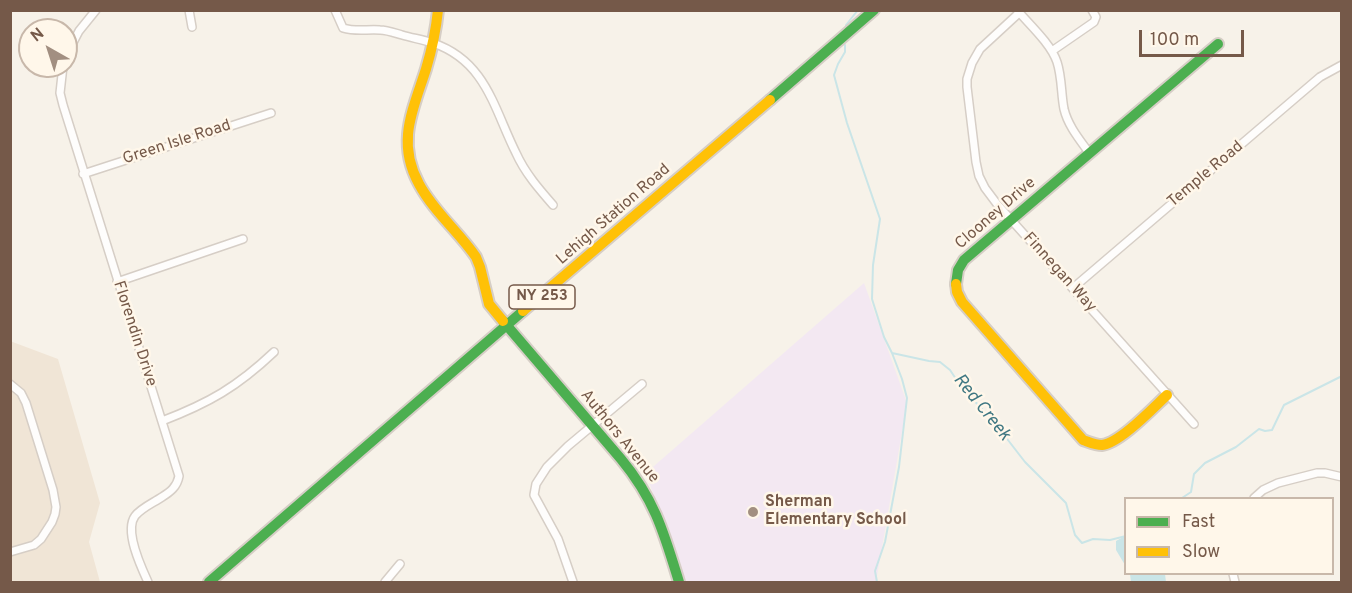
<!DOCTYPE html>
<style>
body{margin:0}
#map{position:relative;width:1352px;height:593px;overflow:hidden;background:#f7f2e9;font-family:Overpass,sans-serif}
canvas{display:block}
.frame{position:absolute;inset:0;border:12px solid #755949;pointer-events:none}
.legend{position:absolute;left:1124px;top:497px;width:210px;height:78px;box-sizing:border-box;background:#fff7ea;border:2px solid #c8b8aa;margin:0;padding:8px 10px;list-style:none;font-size:18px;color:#755949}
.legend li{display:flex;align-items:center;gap:12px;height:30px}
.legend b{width:30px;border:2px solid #c8b8aa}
.north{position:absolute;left:18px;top:18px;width:60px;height:60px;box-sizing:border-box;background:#fff7ea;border:2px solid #c8b8aa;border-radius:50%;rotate:321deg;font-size:16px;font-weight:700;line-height:24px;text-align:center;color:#755949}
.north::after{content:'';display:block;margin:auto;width:21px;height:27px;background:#a28f81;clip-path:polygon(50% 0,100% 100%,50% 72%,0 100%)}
.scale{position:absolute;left:1139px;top:30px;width:105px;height:27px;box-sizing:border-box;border:3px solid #755949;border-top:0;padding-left:8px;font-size:18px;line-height:21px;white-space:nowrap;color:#755949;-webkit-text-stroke:4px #fff7ea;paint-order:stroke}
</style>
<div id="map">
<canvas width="1352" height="593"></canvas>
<div class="frame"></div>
<ul class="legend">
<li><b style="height:8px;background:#4caf50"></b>Fast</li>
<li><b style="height:8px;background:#ffc107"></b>Slow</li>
</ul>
<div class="north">N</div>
<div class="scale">100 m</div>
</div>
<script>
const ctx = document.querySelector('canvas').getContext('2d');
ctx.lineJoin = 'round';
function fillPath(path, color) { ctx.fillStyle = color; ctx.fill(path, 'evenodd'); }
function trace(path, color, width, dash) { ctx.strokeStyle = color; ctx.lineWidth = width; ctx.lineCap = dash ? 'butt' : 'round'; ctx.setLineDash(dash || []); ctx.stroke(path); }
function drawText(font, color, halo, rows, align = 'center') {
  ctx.font = font + ' Overpass,sans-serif'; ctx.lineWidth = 5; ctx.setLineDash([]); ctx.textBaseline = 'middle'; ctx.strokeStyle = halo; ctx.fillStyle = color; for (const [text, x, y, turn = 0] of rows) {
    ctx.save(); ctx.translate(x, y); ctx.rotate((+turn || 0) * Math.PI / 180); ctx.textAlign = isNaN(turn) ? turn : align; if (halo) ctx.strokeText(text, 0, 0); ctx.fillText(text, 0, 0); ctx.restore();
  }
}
const residential = new Path2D(`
 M10,341L58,359L100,503L89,542L100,582H11Z`);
const education = new Path2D(`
 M864,283L907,403L876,582H683L646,473Z`);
const water = new Path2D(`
 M1125,536V565L1116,550V541Z
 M1130,574H1165L1166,582H1131Z`);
const stream = new Path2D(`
 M846,28V25L858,10
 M845,45V52L838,64L834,75L847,123L880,219L873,265L872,299L884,337L892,353L929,361L940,362L950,370L956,379L962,384L968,394L994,422L1025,462L1066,503L1075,535L1082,543L1093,539L1110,540L1126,536
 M1182,498L1191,492L1194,474L1205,463L1236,447L1259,429L1265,431L1272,430L1284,405L1342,376
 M877,582L875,571L885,542L899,467L907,398L902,379L892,353`);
const street = new Path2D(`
 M189,10L192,27
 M335,10L343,28C356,32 367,29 380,30C387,30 395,33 402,35C413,38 423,40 433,43C486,61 494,109 516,153C525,173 539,189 553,205
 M1017,10C1030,25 1051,44 1057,62C1062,77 1061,94 1064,109C1068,126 1080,140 1090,154
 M1019,13L980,49L972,63L967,79V87L976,162L979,176L985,188L997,204L1194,424
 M1052,51L1094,22L1096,17L1092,10
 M66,56L79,31L96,10
 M63,66L60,93L63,105L179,476C177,487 170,492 162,497C153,503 141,508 135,516C124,531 141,567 148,582
 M83,174L271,113
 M117,282L243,239
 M1073,288L1320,77L1342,65
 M10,384L21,393L26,403L53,490L56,507L55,514L52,522L41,539L34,545L10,552
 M162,421C209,403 237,387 274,352
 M1254,498L1263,490L1278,483L1317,473H1325L1342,477
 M1233,574L1235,582
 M385,582L400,564
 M573,582L558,539L534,495L536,484L547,467L568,446L642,384`);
const fast = new Path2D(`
 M770,100L874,10
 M956,284L958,270L964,260L1218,44
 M503,321L621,459C655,500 664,533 679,582
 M209,582L523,311`);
const slow = new Path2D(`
 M438,10C436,30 432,49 426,69C413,110 396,142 419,184C434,212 459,232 476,257L480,267L489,304L503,321
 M956,284L957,292L962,302L1083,440C1089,442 1095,445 1102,445C1120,443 1153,408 1167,395
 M523,311L770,100`);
const markers = [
 [753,512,6,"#a28f81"]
];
const shields = [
 [542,297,66]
];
const shieldNames = [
 ["NY 253",542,297]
];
const streetNames = [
 ["Green Isle Road",177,143,-18],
 ["Temple Road",1206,175,-40],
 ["Clooney Drive",996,214,-41],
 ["Lehigh Station Road",614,215,-41],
 ["Finnegan Way",1059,273,48],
 ["Florendin Drive",134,334,72],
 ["Authors Avenue",619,437,51]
];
const poiNames = [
 ["Sherman",765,503],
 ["Elementary School",765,521]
];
const waterNames = [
 ["Red Creek",981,408,51]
];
fillPath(residential, '#f0e5d6');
fillPath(education, '#f3e8f2');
fillPath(water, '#cae5e7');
trace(stream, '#cae5e7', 2);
trace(street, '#d6cec6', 10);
trace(fast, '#d6cec6', 14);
trace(slow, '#d6cec6', 14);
trace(street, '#fefdfc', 7);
trace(fast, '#4caf50', 10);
trace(slow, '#ffc107', 10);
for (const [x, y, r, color] of markers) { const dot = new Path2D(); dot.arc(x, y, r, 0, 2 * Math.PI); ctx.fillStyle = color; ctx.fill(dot); trace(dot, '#fff7ea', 2); }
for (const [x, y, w] of shields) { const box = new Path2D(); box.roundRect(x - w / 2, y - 12, w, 24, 4.5); ctx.fillStyle = '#fff7ea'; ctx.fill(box); trace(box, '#755949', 1.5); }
drawText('bold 15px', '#755949', null, shieldNames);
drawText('16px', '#755949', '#fff7ea', streetNames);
drawText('bold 16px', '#755949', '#fff7ea', poiNames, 'left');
drawText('italic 18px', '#3f7782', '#fff7ea', waterNames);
</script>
